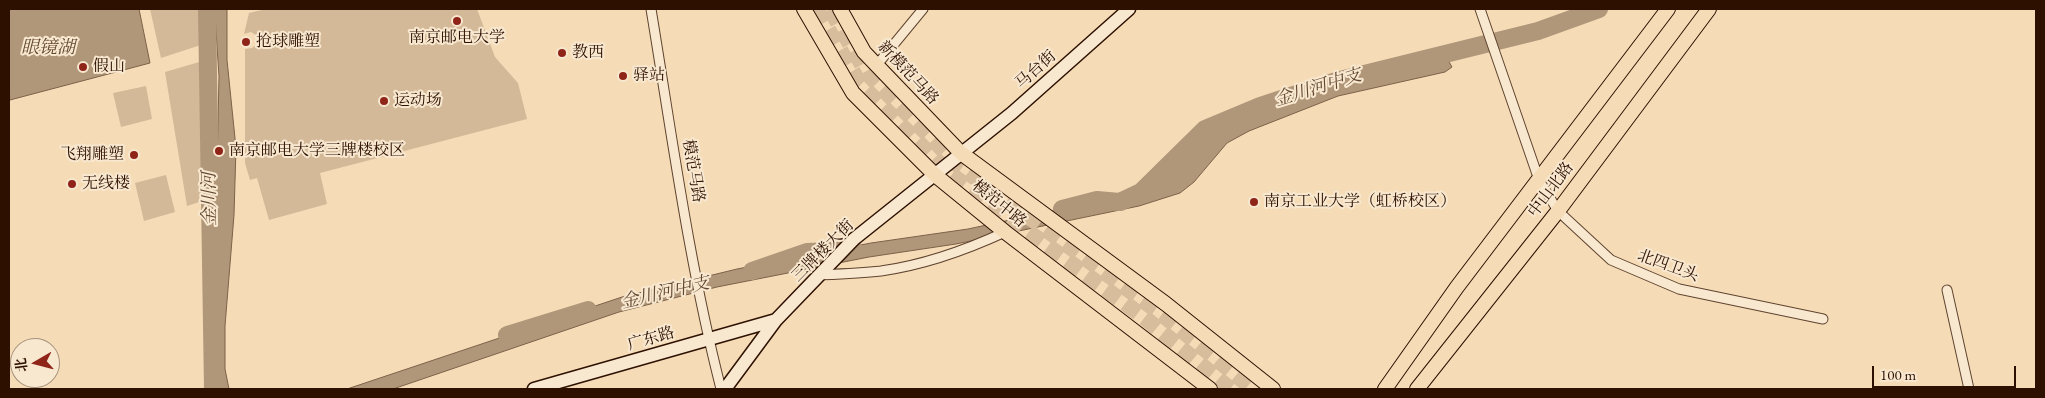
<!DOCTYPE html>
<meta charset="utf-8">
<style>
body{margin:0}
#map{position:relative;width:2045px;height:398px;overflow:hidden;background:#f5dcb7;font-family:"EB Garamond","Noto Serif SC",serif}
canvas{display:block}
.frame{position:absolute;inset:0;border:10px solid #2e1000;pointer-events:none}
.north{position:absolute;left:10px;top:338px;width:50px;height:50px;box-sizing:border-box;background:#f8e8d0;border:1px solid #a7927d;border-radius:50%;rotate:262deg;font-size:14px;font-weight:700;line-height:20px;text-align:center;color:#2e1000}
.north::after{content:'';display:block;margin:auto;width:18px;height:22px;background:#8f2418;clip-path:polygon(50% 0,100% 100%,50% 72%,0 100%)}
.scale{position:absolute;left:1872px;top:366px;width:144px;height:22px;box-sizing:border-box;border:2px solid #2e1000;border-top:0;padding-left:6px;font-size:15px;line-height:18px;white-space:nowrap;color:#2e1000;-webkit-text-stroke:4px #f8e8d0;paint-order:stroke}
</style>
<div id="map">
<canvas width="2045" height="398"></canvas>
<div class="frame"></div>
<div class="north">北</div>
<div class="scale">100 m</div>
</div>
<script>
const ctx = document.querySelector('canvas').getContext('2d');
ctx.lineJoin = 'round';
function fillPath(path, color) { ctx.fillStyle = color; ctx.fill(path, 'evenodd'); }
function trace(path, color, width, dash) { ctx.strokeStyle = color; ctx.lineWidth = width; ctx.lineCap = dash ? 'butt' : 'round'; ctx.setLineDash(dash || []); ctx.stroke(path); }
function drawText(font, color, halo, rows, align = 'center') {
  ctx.font = font + ' "EB Garamond","Noto Serif SC",serif'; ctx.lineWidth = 4; ctx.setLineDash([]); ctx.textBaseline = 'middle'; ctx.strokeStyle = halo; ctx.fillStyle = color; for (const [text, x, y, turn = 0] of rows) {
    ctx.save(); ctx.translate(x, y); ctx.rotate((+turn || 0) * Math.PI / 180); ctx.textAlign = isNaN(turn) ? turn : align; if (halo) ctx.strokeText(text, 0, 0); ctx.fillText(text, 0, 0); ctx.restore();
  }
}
const green = new Path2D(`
 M150,9H209L210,42L161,58Z
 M266,9H477L495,57L518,83L527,119L320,173L327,204L269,220L257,178L250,180L245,163V49L252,48L258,43L257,36L251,32L244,34L249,13Z
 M213,58L209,199L187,206L165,72Z
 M146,86L152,119L121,127L113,93Z
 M166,175L175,212L144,221L135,183Z`);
const water = new Path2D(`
 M9,9H139L150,63L10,100Z
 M215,9H227V60L236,148L234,215L225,326V369L229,389H212L219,77Z
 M1448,60L1452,67L1445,72L1338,96L1249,131L1227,143L1194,182L1180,193L1139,206L956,244L869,257L717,287L619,312L393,389H347L622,297L737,269L871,243L968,229L1126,195L1156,179L1191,147L1222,129L1323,90L1410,66Z`);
const river = new Path2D(`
 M207,9L213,389
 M1062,209L1097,200L1120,202L1141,192L1205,129L1260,106L1336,81L1538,31L1599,9
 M752,271L807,252L855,250
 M507,335L588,310`);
const highwayTunnel = new Path2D(`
 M816,9L860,84L949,173L1145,318L1230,389
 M830,9L867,73L959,166L1163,315L1253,389`);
const street = new Path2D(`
 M651,9C672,136 689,264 721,389
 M1480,9L1539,180L1558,211L1611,260L1679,289L1823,319
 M876,66L923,9
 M820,275C840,274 861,273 881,271C924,265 966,250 1005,232
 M1947,290L1969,389`);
const secondary = new Path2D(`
 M534,389L776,320
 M725,389L776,320L854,239L1012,113L1129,9`);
const primary = new Path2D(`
 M804,9L853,93L935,175L1005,232L1210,389
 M840,9L864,52L961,153L1166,304L1273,389
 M1385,389L1457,287L1668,9
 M1417,389L1558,211L1709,9`);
const markers = [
 [457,21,5,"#8f2418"],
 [246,42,5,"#8f2418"],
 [562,53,5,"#8f2418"],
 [83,67,5,"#8f2418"],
 [623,76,5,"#8f2418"],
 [384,101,5,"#8f2418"],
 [219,151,5,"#8f2418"],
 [134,155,5,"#8f2418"],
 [72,184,5,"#8f2418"],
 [1254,202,5,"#8f2418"]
];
const poiNames = [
 ["南京邮电大学",457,38,"center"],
 ["抢球雕塑",256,42],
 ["教西",572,53],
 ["假山",93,67],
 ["驿站",633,76],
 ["运动场",394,101],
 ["南京邮电大学三牌楼校区",229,151],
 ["飞翔雕塑",124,155,"right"],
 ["无线楼",82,184],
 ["南京工业大学（虹桥校区）",1264,202]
];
const streetNames = [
 ["马台街",1036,70,-42],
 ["新模范马路",908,73,47],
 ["模范马路",693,171,80],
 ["中山北路",1551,190,-53],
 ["模范中路",999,204,39],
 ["三牌楼大街",823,251,-45],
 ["北四卫头",1668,266,20],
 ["广东路",651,339,-16]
];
const waterNames = [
 ["眼镜湖",48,48],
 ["金川河中支",1318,88,-17],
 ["金川河",210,199,-91],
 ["金川河中支",665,293,-13]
];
fillPath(green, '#d3b998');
fillPath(water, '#b19779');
trace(water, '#7d6149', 1);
trace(river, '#b19779', 18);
trace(highwayTunnel, '#d7bd9c', 16, [16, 8]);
trace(street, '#60432e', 11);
trace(secondary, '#2e1000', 15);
trace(primary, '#2e1000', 16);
trace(street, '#f8e8d0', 9);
trace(secondary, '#f8e8d0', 12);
trace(primary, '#f5dcb7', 14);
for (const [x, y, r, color] of markers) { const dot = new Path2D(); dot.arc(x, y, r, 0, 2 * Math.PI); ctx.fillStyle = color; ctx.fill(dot); trace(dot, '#f8e8d0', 2); }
drawText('16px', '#2e1000', '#f8e8d0', poiNames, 'left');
drawText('16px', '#2e1000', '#f8e8d0', streetNames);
drawText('italic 18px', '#624630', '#f8e8d0', waterNames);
</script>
